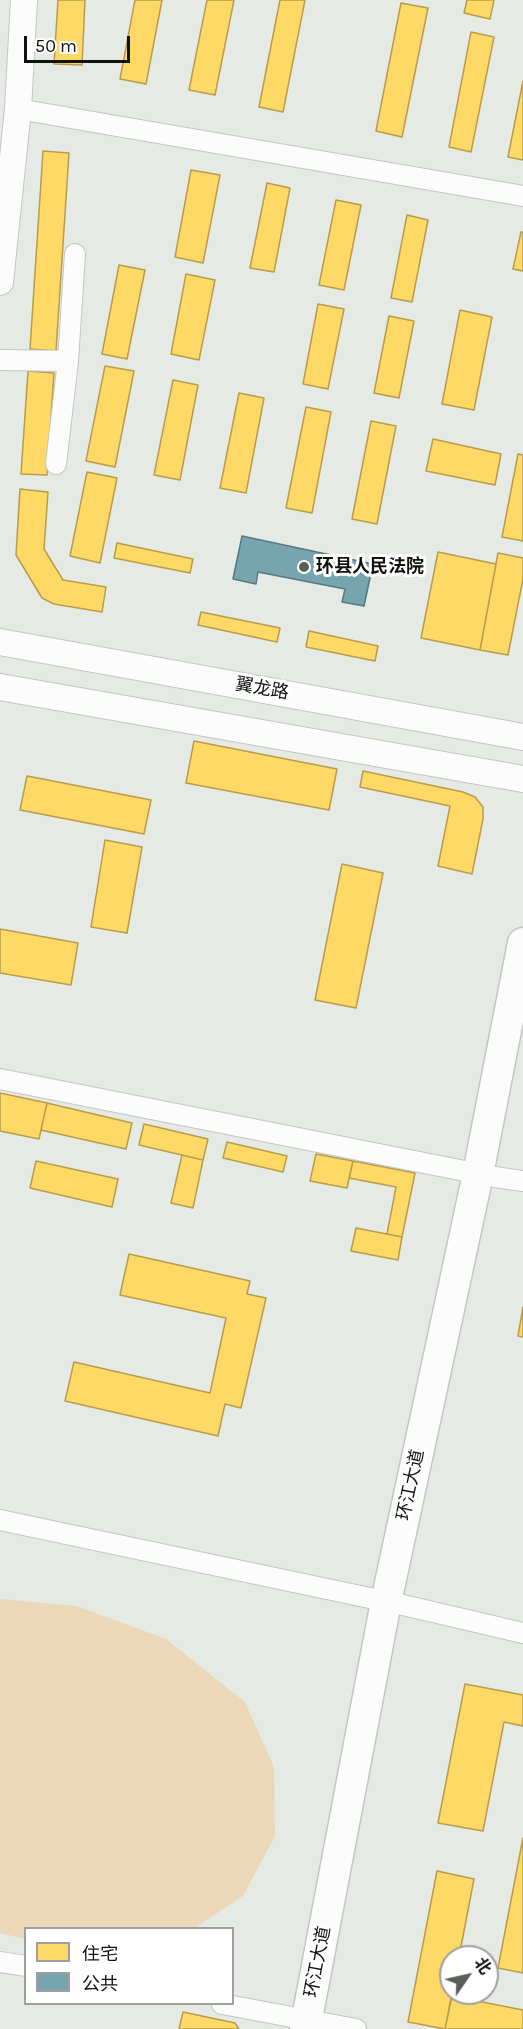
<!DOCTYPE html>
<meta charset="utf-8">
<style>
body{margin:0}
#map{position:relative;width:523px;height:2029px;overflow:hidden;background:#e6eae4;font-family:Karla,"Noto Sans SC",sans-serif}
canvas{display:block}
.legend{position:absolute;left:24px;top:1927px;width:210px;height:78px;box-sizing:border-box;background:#fff;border:2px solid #9fa09e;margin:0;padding:8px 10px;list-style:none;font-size:18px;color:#0f120d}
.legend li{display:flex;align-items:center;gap:12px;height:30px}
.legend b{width:30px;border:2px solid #9fa09e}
.north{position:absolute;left:439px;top:1945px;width:60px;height:60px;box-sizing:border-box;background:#fff;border:2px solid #9fa09e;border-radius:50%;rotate:56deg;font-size:16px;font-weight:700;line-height:24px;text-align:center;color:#0f120d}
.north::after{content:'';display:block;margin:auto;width:21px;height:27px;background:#5a5e58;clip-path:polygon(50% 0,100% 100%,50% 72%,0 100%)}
.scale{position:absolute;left:24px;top:36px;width:106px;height:27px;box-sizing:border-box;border:3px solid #0f120d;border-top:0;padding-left:8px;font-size:18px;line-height:21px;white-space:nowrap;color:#0f120d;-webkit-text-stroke:4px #fff;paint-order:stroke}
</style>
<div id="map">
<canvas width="523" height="2029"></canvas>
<ul class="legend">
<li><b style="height:16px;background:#ffd966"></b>住宅</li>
<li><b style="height:16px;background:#76a5af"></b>公共</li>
</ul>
<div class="north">北</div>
<div class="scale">50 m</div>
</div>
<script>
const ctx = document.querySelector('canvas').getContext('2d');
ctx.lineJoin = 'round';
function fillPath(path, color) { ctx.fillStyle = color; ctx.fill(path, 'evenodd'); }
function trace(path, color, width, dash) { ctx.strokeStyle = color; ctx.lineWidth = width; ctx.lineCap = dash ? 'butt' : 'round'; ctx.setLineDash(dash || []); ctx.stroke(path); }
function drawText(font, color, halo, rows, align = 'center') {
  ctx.font = font + ' Karla,"Noto Sans SC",sans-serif'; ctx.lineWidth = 6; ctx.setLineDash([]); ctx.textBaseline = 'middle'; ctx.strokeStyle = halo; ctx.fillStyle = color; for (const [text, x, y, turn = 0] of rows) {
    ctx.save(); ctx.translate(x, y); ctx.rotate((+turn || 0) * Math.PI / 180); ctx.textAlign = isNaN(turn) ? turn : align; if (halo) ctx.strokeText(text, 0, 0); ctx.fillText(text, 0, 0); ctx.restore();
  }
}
const green = new Path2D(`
 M0,1599L77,1606L166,1639L245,1702L274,1767L275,1836L243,1896L195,1928H26L25,1939L0,1933Z`);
const homes = new Path2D(`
 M58,0H85L82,65L54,64Z
 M135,0H162L146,84L120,79Z
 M207,0H234L215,95L189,90Z
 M280,0H305L283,112L259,107Z
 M467,0H494L490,19L464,13Z
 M401,3L428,8L402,137L376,131Z
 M471,32L494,37L471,152L449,147Z
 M523,81V160L508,157Z
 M43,151L69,153L56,351L30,349Z
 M191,170L220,175L203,263L175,257Z
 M267,183L290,188L274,272L250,268Z
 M336,200L361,205L344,290L319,285Z
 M407,215L428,220L412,302L391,298Z
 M521,232H523V271L513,269Z
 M119,265L145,270L127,359L102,354Z
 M186,274L215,280L199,360L171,354Z
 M318,304L344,309L328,389L303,384Z
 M460,310L492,317L474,410L442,404Z
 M389,316L414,321L399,398L374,393Z
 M105,366L134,371L115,467L86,461Z
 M28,371L54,373L47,475L21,474Z
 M173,380L198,385L180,480L154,475Z
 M239,393L264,398L246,493L220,488Z
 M306,407L331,412L312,513L286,508Z
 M371,421L396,426L377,524L352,519Z
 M433,439L501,454L495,485L426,471Z
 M518,454L523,455V541L502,537Z
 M87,472L117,478L100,563L70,556Z
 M20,489L48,492L44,549L63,580L106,587L102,612L54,604L42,598L16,555Z
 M117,543L193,559L190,573L114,558Z
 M438,552L496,564L480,650L421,638Z
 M498,553L523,558V579L508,655L480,650Z
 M201,612L280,628L277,642L198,625Z
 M309,631L378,646L375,661L306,647Z
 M194,741L337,769L329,810L186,783Z
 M363,771L463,792L475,797L483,807V819L472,874L438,866L450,806L360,787Z
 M27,776L151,800L144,834L20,810Z
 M105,840L142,847L127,933L91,927Z
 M342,864L383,873L356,1008L315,1000Z
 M0,929L78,943L71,985L0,973Z
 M0,1093L47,1103L39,1139L0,1131Z
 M47,1103L132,1123L126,1149L41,1130Z
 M144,1124L208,1139L203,1160L139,1145Z
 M227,1142L287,1156L283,1172L223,1158Z
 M316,1154L353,1161L347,1188L310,1181Z
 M182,1155L203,1160L193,1208L171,1203Z
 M36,1161L118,1179L112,1207L30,1188Z
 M353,1161L415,1173L402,1237L387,1234L396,1187L349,1178Z
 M356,1228L402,1237L398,1260L351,1251Z
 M129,1254L250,1281L247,1294L266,1298L241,1408L225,1404L218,1436L65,1401L74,1362L210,1393L226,1318L120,1295Z
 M523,1307V1337L518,1336Z
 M465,1684L523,1695V1726L504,1722L483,1831L438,1823Z
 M523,1838V1973L498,1968Z
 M437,1871L474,1879L459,1957H451L452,1993L445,2029L408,2022Z
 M452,1996L523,2010V2029H445Z
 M183,2012L235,2023L239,2029H179Z`);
const public = new Path2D(`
 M242,536L373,564L364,606L342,602L345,589L258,572L256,584L233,579Z`);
const minor = new Path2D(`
 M18,109L523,196
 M0,360L68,361
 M56,464L68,361L75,254
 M0,1079L495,1177L523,1181
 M0,1520L403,1605L523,1633
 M0,1962L26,1966
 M222,2004L356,2029`);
const major = new Path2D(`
 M0,282L18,109L24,0
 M0,642L523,737
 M0,687L523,779`);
const highway = new Path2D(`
 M305,2029L386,1602L478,1174L523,943`);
const markers = [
 [304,567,6,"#5a5e58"]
];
const poiNames = [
 ["环县人民法院",316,567]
];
const streetNames = [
 ["翼龙路",262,689,10],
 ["环江大道",411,1485,-78],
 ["环江大道",318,1962,-79]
];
fillPath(green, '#ecd8b9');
fillPath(homes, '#ffd966');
trace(homes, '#b79d4b', 1.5);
fillPath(public, '#76a5af');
trace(public, '#57797e', 1.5);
trace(minor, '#c3c7c2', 22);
trace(major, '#c3c7c2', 28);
trace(highway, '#c3c7c2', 33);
trace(minor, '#fbfcfb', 20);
trace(major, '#fbfcfb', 26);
trace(highway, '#fbfcfb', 30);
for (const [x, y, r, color] of markers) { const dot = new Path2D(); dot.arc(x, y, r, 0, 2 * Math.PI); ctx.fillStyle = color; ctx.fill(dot); trace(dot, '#fff', 2); }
drawText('bold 18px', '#0f120d', '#fff', poiNames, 'left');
drawText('18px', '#0f120d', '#fff', streetNames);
</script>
